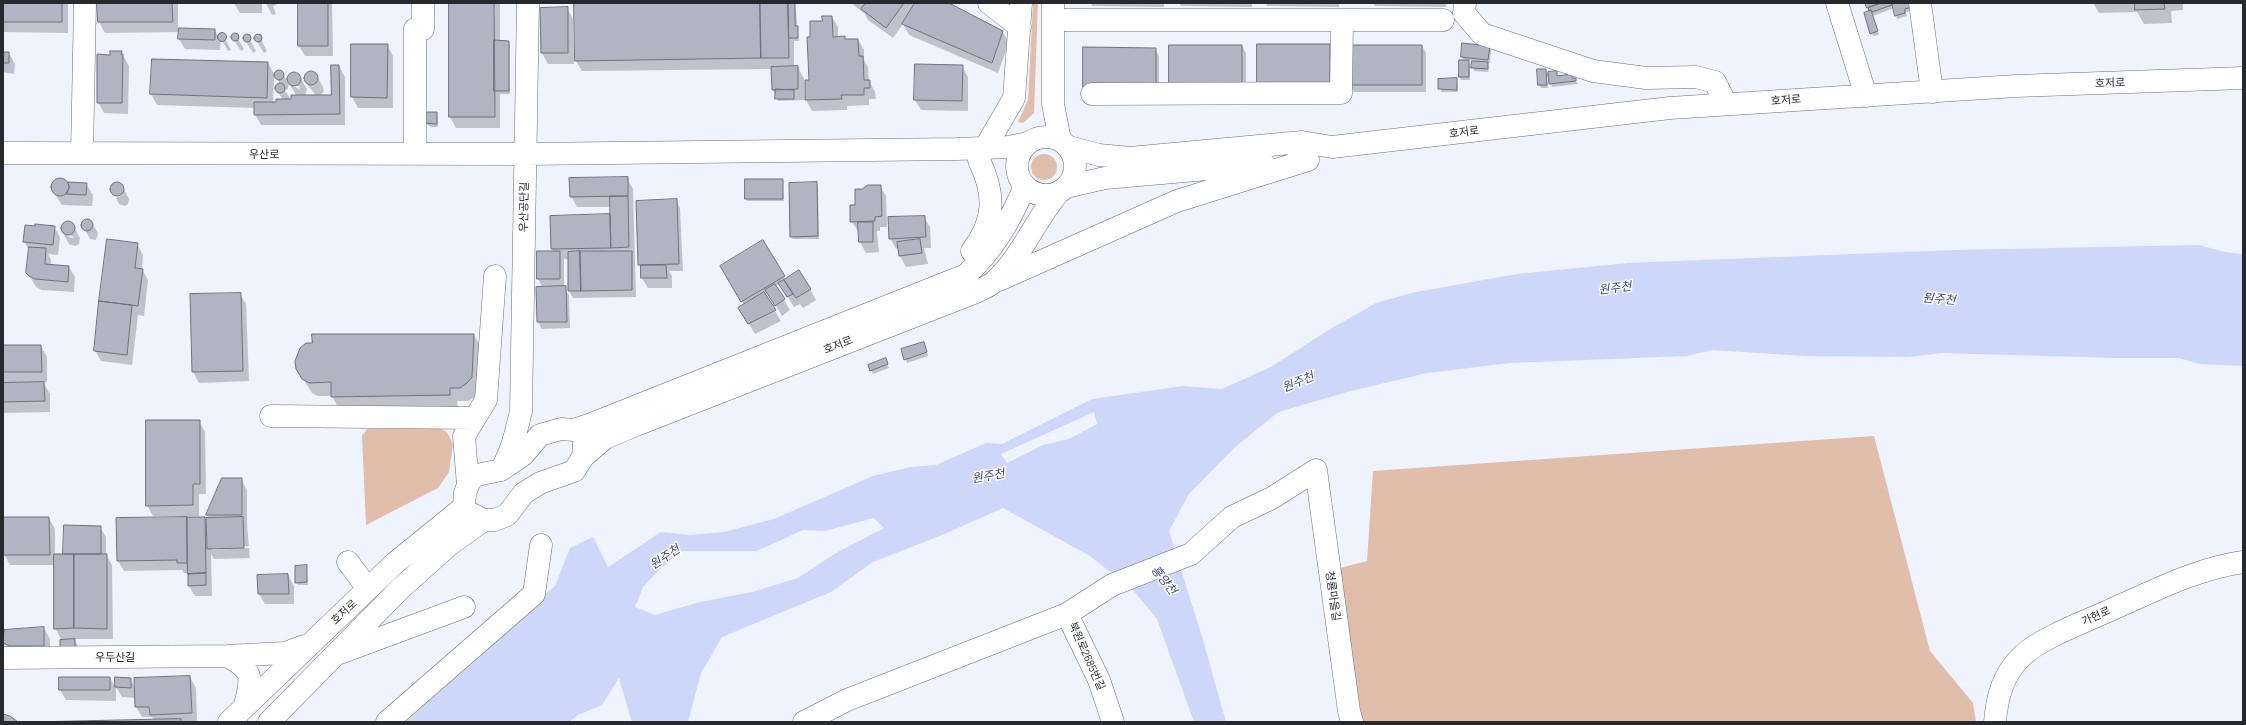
<!DOCTYPE html>
<meta charset="utf-8">
<style>
body{margin:0}
#map{position:relative;width:2246px;height:725px;overflow:hidden;background:#eff3fe;font-family:Barlow,sans-serif}
canvas{display:block}
.frame{position:absolute;inset:0;border:4px solid #27292e;pointer-events:none}
</style>
<div id="map">
<canvas width="2246" height="725"></canvas>
<div class="frame"></div>
</div>
<script>
const ctx = document.querySelector('canvas').getContext('2d');
ctx.lineJoin = 'round';
function fillPath(path, color) { ctx.fillStyle = color; ctx.fill(path, 'evenodd'); }
function trace(path, color, width, dash) { ctx.strokeStyle = color; ctx.lineWidth = width; ctx.lineCap = dash ? 'butt' : 'round'; ctx.setLineDash(dash || []); ctx.stroke(path); }
function drawText(font, color, halo, rows, align = 'center') {
  ctx.font = font + ' Barlow,"Noto Sans KR",sans-serif'; ctx.lineWidth = 3; ctx.setLineDash([]); ctx.textBaseline = 'middle'; ctx.strokeStyle = halo; ctx.fillStyle = color; for (const [text, x, y, turn = 0] of rows) {
    ctx.save(); ctx.translate(x, y); ctx.rotate((+turn || 0) * Math.PI / 180); ctx.textAlign = isNaN(turn) ? turn : align; if (halo) ctx.strokeText(text, 0, 0); ctx.fillText(text, 0, 0); ctx.restore();
  }
}
const green = new Path2D(`
 M1033,3H1038L1034,113L1023,123L1018,122L1028,100Z
 M1031 167a13 13 0 1 1 26 0a13 13 0 1 1-26 0Z
 M367,429H441L447,432L453,444L449,472L438,488L366,525L362,436Z
 M1874,436L1930,651L1973,703L1976,722H1362L1340,568L1367,561L1373,471Z`);
const water = new Path2D(`
 M2199,245L2225,252L2243,254V366L2200,364L2179,358H2115L1943,353L1908,357L1805,356L1712,350L1687,356L1510,363L1427,373L1347,392L1282,411L1277,413L1234,448L1189,494L1169,531L1203,640L1226,722H1194L1157,619L1133,590L1090,556L1003,508L942,535L873,562L831,592L722,637L701,673L688,722H632L619,678L602,705L578,715L569,722H391L555,586L570,548L593,537L608,567L661,532L690,535L724,532L774,519L873,476L911,467L936,465L986,443L1002,444L1092,399L1183,386L1222,389L1271,367L1327,331L1376,303L1416,292L1517,274L1628,263L1954,250ZM1094,412L1097,424L1069,439L1043,445L1007,463L1001,454ZM874,518L884,528L836,553L798,578L752,592L700,602L655,615L635,607L643,587L659,570L682,551H757L803,530L825,531Z`);
const shadow = new Path2D(`
 M3,3H68V33L3,32Z
 M98,3H178V29L215,30L218,37L223,34L231,50L228,51L221,39L220,50L185,49L179,39V32L105,33L99,22Z
 M234,3H262V13H240Z
 M266,3H276V5L273,6L276,14L272,15Z
 M299,3H332L333,56H305L299,46Z
 M450,3H500V41L508,42L510,45V94H500V128H456L450,117Z
 M575,3H795L799,41H794V67H797L804,78V100L778,101L773,90L772,69L582,71L576,61Z
 M851,3H946L1002,31L1009,42L998,73L909,35L903,24L893,38L868,20L865,14Z
 M1091,3H1164V7L1092,6Z
 M1179,3H1252V7L1181,6Z
 M1266,3H1339V7L1267,6Z
 M1373,3H1446V7L1375,6Z
 M1866,3H1913V10L1906,12L1907,16L1897,19L1894,8L1873,16L1879,35L1873,36L1870,12Z
 M2093,3H2183V10L2171,11L2172,23L2144,24L2137,12L2099,13Z
 M567,8L573,19L574,64H548L542,53Z
 M832,17L838,27V38L844,37L846,40H858L864,50V60L868,67L869,81L875,92L876,99H869V105L847,106V110L812,111L806,100L810,81L811,38L823,22Z
 M235,34L244,49L241,51L232,37Z
 M248,36L256,51L253,53L244,38Z
 M259,36L267,51L264,53L255,38Z
 M387,45L393,56V108H358L352,97Z
 M1329,45L1333,52V91H1262Z
 M1242,46L1246,53V92H1174Z
 M1422,46L1426,53V92H1354L1350,85Z
 M1489,46L1491,50L1490,63H1488L1489,72L1474,71L1473,61L1468,60L1470,65V80H1461L1460,77L1464,61L1462,57Z
 M1084,48L1155,49L1159,56V95L1084,87Z
 M121,52L129,66L128,114L104,113L98,102L110,56Z
 M3,53H9L15,64L14,74L3,72Z
 M152,60L268,63L274,74L273,103L283,100L276,89L280,84L276,77L277,72L283,74L289,85L287,90L284,89L290,98L289,100H291L297,96L289,84V75L292,72L298,74L307,89L305,96H316L305,81V77L311,72L317,76L323,87L324,91L320,96H332L339,66L345,77V125H261L255,114V108L157,105L151,94ZM293,84L300,87L299,89L293,86Z
 M962,66L968,77V111L921,110L915,100Z
 M1545,70L1547,73H1556L1558,77L1571,75L1578,84L1552,87L1549,77H1547L1548,88H1541L1539,85Z
 M1457,79L1458,92H1441L1439,80Z
 M437,113L438,127H431L426,124L424,121Z
 M627,178L633,189L636,297L573,298L569,291V259H564V288L569,295L570,328L542,329L538,322L537,288H547V286H542L538,279V252H554L552,249L551,217L611,215V207H577L571,196Z
 M58,179L68,183L86,184L93,195L92,206L62,205L52,190L53,182Z
 M782,180L784,201H747L746,198Z
 M817,183L818,186L819,239H793L791,236Z
 M113,184H121L129,199L128,204L125,206L119,204L116,198L125,194L115,196L111,187Z
 M880,186L886,196L887,227H880V231H877L879,252L866,253L860,242L859,232L851,221L863,190Z
 M676,200L680,208L683,271H669L672,276V288H648L642,278V270L639,265L637,202Z
 M924,217L930,227L931,248H924L928,264L906,267L900,256L899,249H896L890,238Z
 M87,220L91,222L98,233L96,240L90,239L82,225Z
 M66,222L72,224L80,238L79,244L75,246L69,244L63,233L61,229ZM67,234L74,237L73,238L67,236Z
 M35,227H54L60,237L58,255L48,254L51,260V265L69,267L75,277L74,292L42,290L36,287L27,272L29,250L24,241Z
 M763,242L786,280L810,289L816,300L803,308L800,304L794,307L780,284L775,286L790,310L782,316L767,291L764,293L781,321L755,334L746,319L744,305L721,267Z
 M137,244L143,255L142,269L148,280L144,316L138,315L132,365L101,361L95,350Z
 M240,294L246,304L249,381L199,383L193,372Z
 M474,335L482,349L480,391L475,397L468,401H457L458,409L340,411L332,396H318L312,393L297,369Z
 M3,346H41L47,357V382H43L50,394V412L3,413Z
 M925,346L928,356L907,363L902,350Z
 M887,362L889,368L873,374L869,365Z
 M199,421L205,432L206,494H199V516H153L147,505Z
 M222,479H241L247,490V525L250,558L214,559L211,554L212,596H195L189,586V573H184L182,570L124,571L118,561L117,519L204,518L207,523L209,518L207,515ZM249,546V548L212,550V548Z
 M49,518L55,529V555H64L100,527L106,537V555L112,565L113,639H74L81,651L62,641L55,628V565H10L4,554Z
 M306,566L308,585H298L296,582Z
 M288,575L294,586V604H265L259,594Z
 M44,628L50,639V656H12L3,640L5,631Z
 M190,677L196,688L197,722H85L154,721L152,717H142L136,707V698L122,697L116,687V701L66,700L60,690L110,678L116,688V678L130,679L136,688Z`);
const building = new Path2D(`
 M3,3H62V22H3Z
 M97,3H172L173,22H98Z
 M298,3H328V46H298Z
 M449,3H494L495,117H449Z
 M574,3H760L761,58L575,61Z
 M760,3H788L789,58H761Z
 M788,3H795V26H798V38H789Z
 M866,3H904L886,28L861,9Z
 M915,3H949L1003,31L992,63L902,24Z
 M1865,3H1881L1867,8Z
 M1881,3H1892V5L1872,12L1871,10L1869,11L1868,8Z
 M1892,3H1912V7L1905,9V13L1895,16Z
 M2135,3H2164L2165,9L2135,10Z
 M568,7V53H541L540,8Z
 M1871,10L1878,31L1870,34L1864,13Z
 M822,16H832L833,37L845,36V39H858L859,56H863L864,80H870V88H864V95H841L842,99L805,100V80H809L807,37H810V21H822Z
 M179,28L215,29V40L178,39Z
 M217.5 37a4.5 4.5 0 1 1 9 0a4.5 4.5 0 1 1-9 0Z
 M231 37a4 4 0 1 1 8 0a4 4 0 1 1-8 0Z
 M254 38a4 4 0 1 1 8 0a4 4 0 1 1-8 0Z
 M243 38a4 4 0 1 1 8 0a4 4 0 1 1-8 0Z
 M494,40L509,41V91H494Z
 M1462,43L1490,46L1488,60L1461,57Z
 M351,44H388L387,98L351,97Z
 M1257,44H1330V85L1257,84Z
 M1169,45H1242V85H1169Z
 M1349,45H1422V85H1349Z
 M1083,47L1156,48V88L1083,87Z
 M110,51H122L121,54H123L122,103H97V54L110,55Z
 M3,52H9V63H3Z
 M152,59L268,62L267,98L150,94Z
 M1459,60H1469V77H1459Z
 M1472,61L1488,62V69L1471,68Z
 M915,64L963,65L962,101L914,100Z
 M331,65H339L340,114L254,115V102H276V99H291V95H331Z
 M798,66V89L772,90L771,67Z
 M1537,69H1546L1547,85H1538Z
 M274 75a5 5 0 1 1 10 0a5 5 0 1 1-10 0Z
 M304 78a7 7 0 1 1 14 0a7 7 0 1 1-14 0Z
 M1557,71V76L1572,74V78H1576V81L1549,84L1548,72Z
 M287 79a7 7 0 1 1 14 0a7 7 0 1 1-14 0Z
 M1457,78V90L1438,89V79Z
 M275 88a5 5 0 1 1 10 0a5 5 0 1 1-10 0Z
 M776,89L794,90V99H775Z
 M428,112H437V124L425,123V114Z
 M628,177V196L570,197L569,178Z
 M51 187a9 9 0 1 1 18 0a9 9 0 1 1-18 0Z
 M745,179H783V199H745Z
 M68,182L87,183L86,195L66,194L69,188Z
 M817,182L818,236L790,237L789,183Z
 M110 189a7 7 0 1 1 14 0a7 7 0 1 1-14 0Z
 M868,185H881L882,216L875,217V221L850,222V205H855V189H862Z
 M610,196H628L629,247L611,248Z
 M677,199L679,264L638,265L636,201Z
 M610,214L611,248L551,249L550,216Z
 M925,216L926,237L889,239L888,217Z
 M81 225a6 6 0 1 1 12 0a6 6 0 1 1-12 0Z
 M61 228a7 7 0 1 1 14 0a7 7 0 1 1-14 0Z
 M858,222H873V242H859Z
 M35,224L55,226L53,245L23,242L25,225L35,226Z
 M107,239L138,243L135,268L143,269L138,306L99,301Z
 M920,239L922,253L899,256L897,242Z
 M763,240L785,276L741,302L720,266Z
 M29,247L46,248L45,264L69,266L68,282L35,279L29,276L26,273Z
 M537,251H560V279H537Z
 M580,251H632V290L581,291Z
 M580,251L581,291H568V252Z
 M641,265H666L667,278H641Z
 M799,270L811,289L796,298L784,280Z
 M784,280L793,294L787,297L778,283Z
 M775,284L785,299L775,306L765,290Z
 M566,286L567,322H537L536,287Z
 M764,292L776,310L748,324L738,308Z
 M241,293L243,371L192,372L190,294Z
 M99,301L132,305L127,355L94,351Z
 M312,334H474L472,377L467,383L460,388H450V395L331,397V382L309,383L302,379L296,369L295,361L300,348L306,343H312Z
 M924,342L927,352L904,360L901,349Z
 M3,345H41L42,372H3Z
 M886,358L888,364L870,371L868,365Z
 M44,382L45,401L3,402V383Z
 M146,420H200V484H193V505L146,506Z
 M222,478H242V515H206Z
 M3,517H49L50,555H3Z
 M187,517H205L206,573L188,574Z
 M187,517V563H177V560L117,561L116,518Z
 M243,517L244,548L207,549L206,518Z
 M64,525L101,526V554H63Z
 M54,554H74V628L54,629Z
 M74,554H107V629L74,628Z
 M307,565V582L295,583V566Z
 M206,573V585L188,586V574Z
 M288,574L289,594H258L257,575Z
 M44,627V646H10L3,643L4,630Z
 M75,639V648H60V640Z
 M190,676L192,713L150,715L149,707H135L134,678Z
 M59,677H110V690H59Z
 M115,677L131,678V688L115,687Z
 M3,714L10,716L18,722H3Z
 M181,719V722H32Z`);
const minor = new Path2D(`
 M989,3L1020,27
 M1053,3V104L1060,140
 M1465,3L1464,13L1482,34L1593,71L1646,78L1696,77L1715,82L1726,104
 M1837,3L1866,96
 M1920,3L1932,92
 M1053,20H1443
 M1092,94L1341,93L1342,20
 M1017 166a29 29 0 1 1 58 0a29 29 0 1 1-58 0Z
 M1069,147L1099,155L1130,158L1302,142L1332,147L1670,108L2016,86L2243,78
 M985,148L1014,98L1021,3
 M3,153L525,154L957,149L1008,147L1028,143
 M82,153L85,3
 M415,154V29H423V3
 M1066,187L1105,178L1264,164
 M972,251C996,219 995,194 979,160
 M999,280L1177,201L1308,160
 M271,416L474,418
 M583,457L605,438L636,425L976,292C982,289 990,286 995,281C1022,256 1035,220 1059,192
 M501,470C512,451 516,432 521,411L528,3
 M468,485L464,436L486,400L495,276
 M472,514L484,520H495L507,515L524,493L540,483L574,471L583,457L584,444
 M348,562L368,589
 M1067,614L1099,680L1113,722
 M340,653L464,607
 M227,656C254,670 252,678 245,705
 M3,658L227,656L285,653L304,646
 M229,722L395,563L464,507L465,493L470,480L477,475L501,470L523,455L540,435L561,429L574,430L589,425L966,275C994,249 1010,221 1025,186
 M269,722L400,589L449,545L484,520
 M387,722L534,594L541,545
 M804,722L847,700L1067,614L1112,585L1191,554L1232,517L1272,498L1316,470L1349,711L1352,722
 M1995,722C1997,697 2003,674 2022,656C2041,638 2082,623 2106,612C2150,593 2194,569 2243,562`);
const streetNames = [
 ["호저로",2110,83,-2],
 ["호저로",1786,100,-4],
 ["호저로",1464,132,-7],
 ["우산로",264,154],
 ["우산공단길",524,207,-89],
 ["호저로",838,345,-21],
 ["청룡마을길",1333,596,82],
 ["호저로",344,612,-43],
 ["가현로",2096,616,-24],
 ["북원로2685번길",1087,656,66],
 ["우두산길",115,657]
];
const waterNames = [
 ["원주천",1615,288,-7],
 ["원주천",1939,299,4],
 ["원주천",1298,382,-22],
 ["원주천",988,476,-10],
 ["원주천",665,557,-34],
 ["흥양천",1164,580,52]
];
fillPath(green, '#e1bdab');
fillPath(water, '#cdd7f9');
fillPath(shadow, '#0003');
fillPath(building, '#b1b5c3');
trace(building, '#6e727e', 1);
trace(minor, '#696c79', 23);
trace(minor, '#fff', 22);
drawText('11px', '#27292e', '#fff', streetNames);
drawText('italic 12px', '#3b477c', '#fff', waterNames);
</script>
